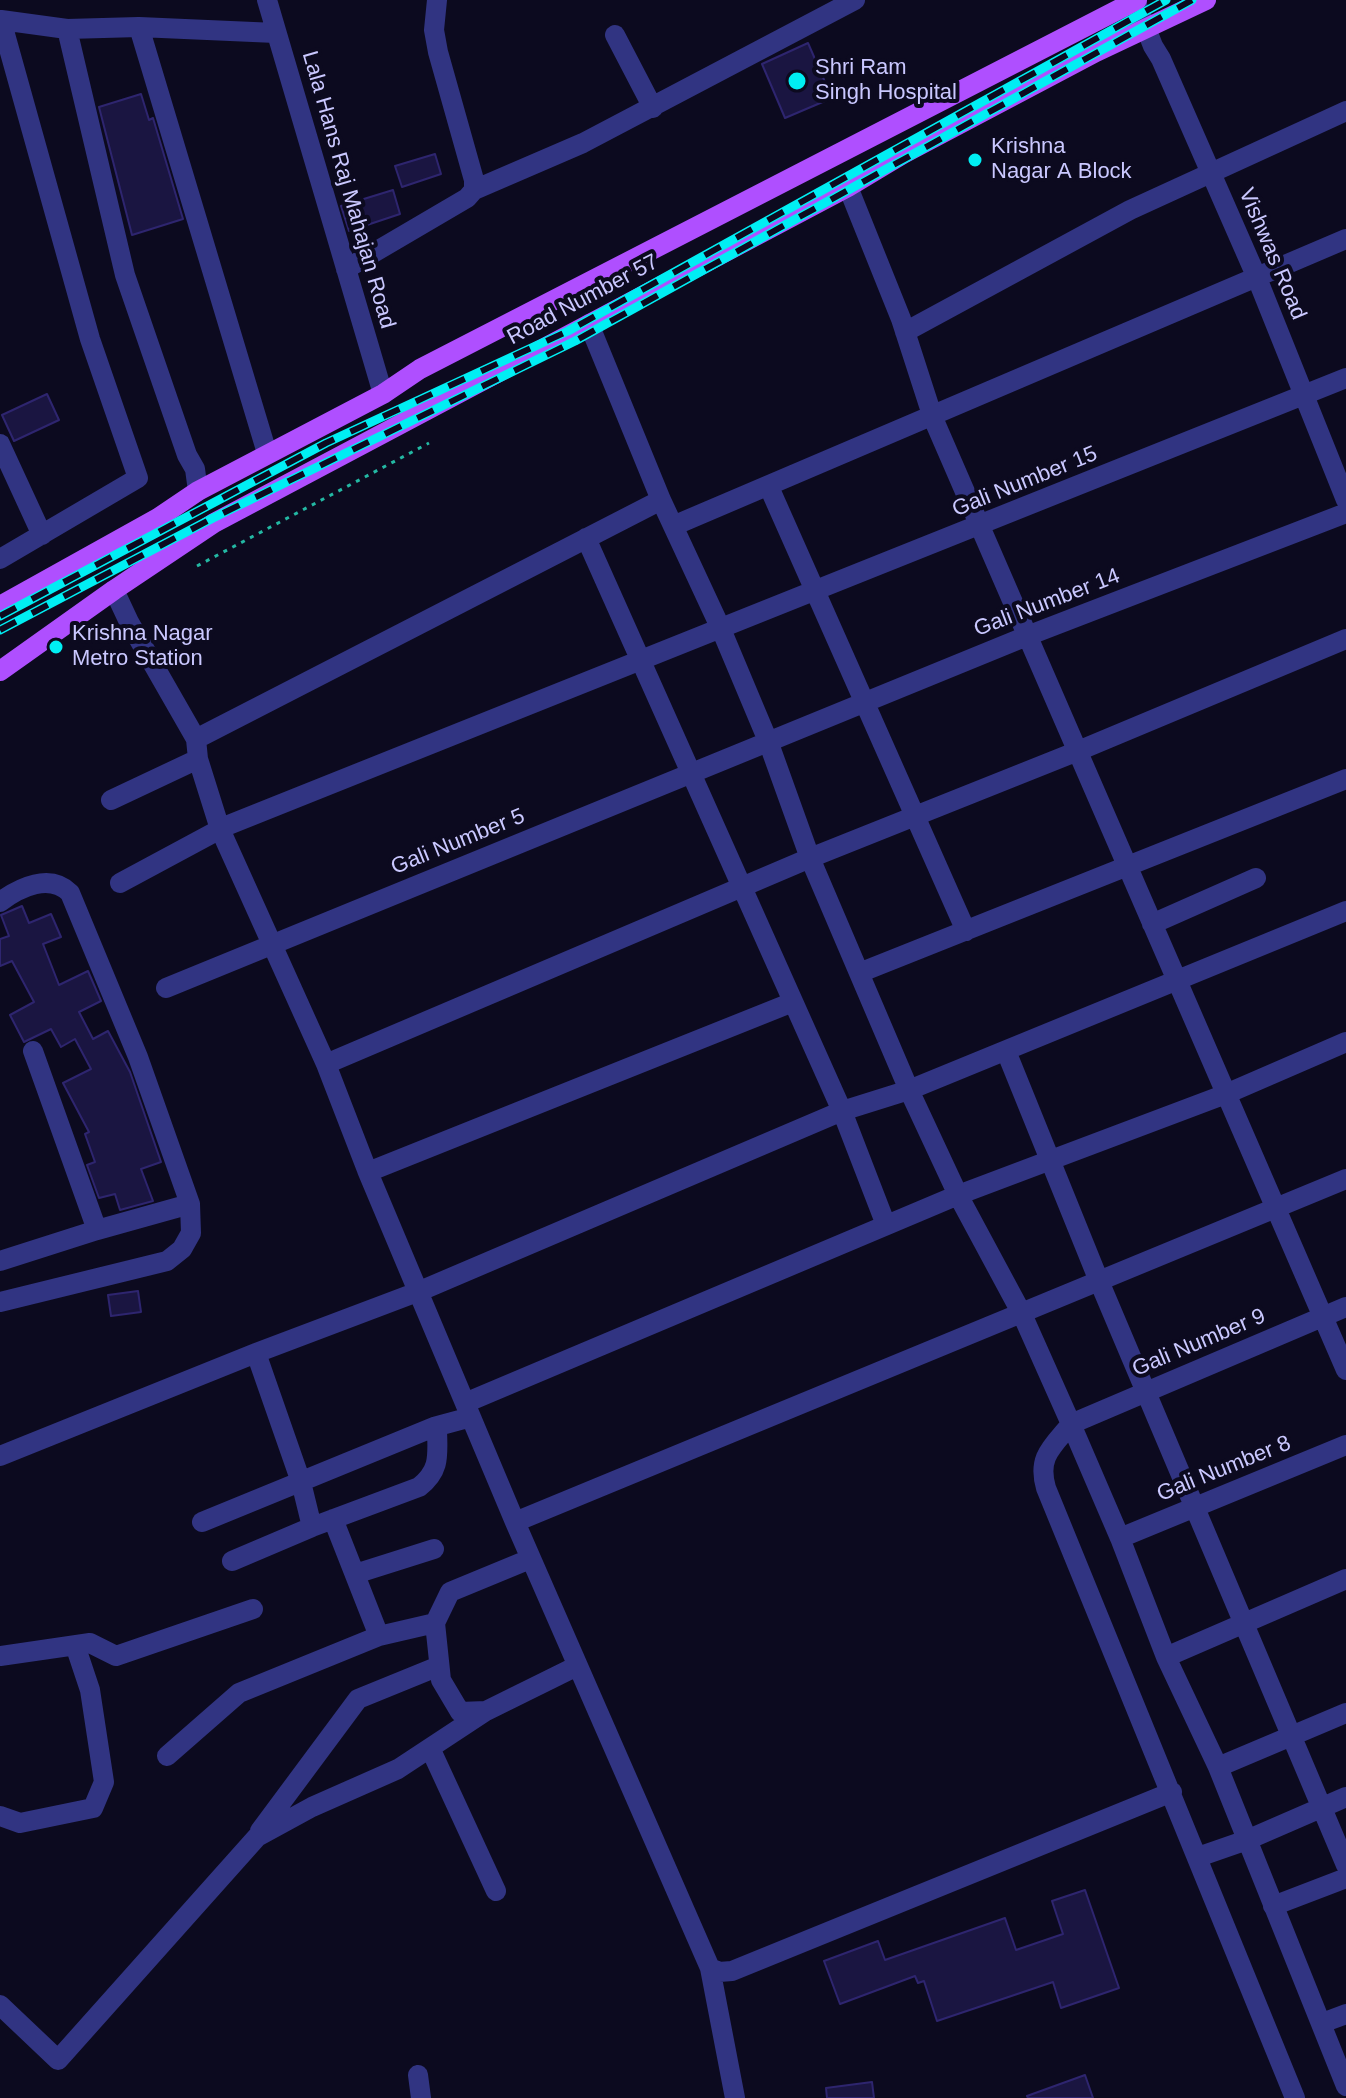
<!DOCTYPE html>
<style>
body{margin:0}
canvas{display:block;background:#0c0a1f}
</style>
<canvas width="1346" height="2098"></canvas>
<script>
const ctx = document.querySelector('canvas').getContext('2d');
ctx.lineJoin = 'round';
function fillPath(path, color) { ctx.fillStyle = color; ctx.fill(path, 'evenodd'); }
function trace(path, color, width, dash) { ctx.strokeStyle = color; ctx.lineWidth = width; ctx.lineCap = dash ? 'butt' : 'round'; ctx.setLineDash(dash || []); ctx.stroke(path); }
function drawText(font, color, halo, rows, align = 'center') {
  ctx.font = font + ' Arial,sans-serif'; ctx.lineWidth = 8; ctx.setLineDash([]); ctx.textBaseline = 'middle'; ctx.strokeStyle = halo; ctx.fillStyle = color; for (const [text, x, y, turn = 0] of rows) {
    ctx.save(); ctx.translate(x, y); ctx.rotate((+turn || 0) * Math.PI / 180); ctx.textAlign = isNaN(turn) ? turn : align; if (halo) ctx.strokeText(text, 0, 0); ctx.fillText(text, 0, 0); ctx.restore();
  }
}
const building = new Path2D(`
 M808,43L832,98L785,118L762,64Z
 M141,94L149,120L153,118L183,219L132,235L99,107Z
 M435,154L441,174L402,187L395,166Z
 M393,190L400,214L349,231L341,206Z
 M47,394L59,420L14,441L2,415Z
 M22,906L29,923L51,914L61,937L43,944L59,985L88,971L101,1001L79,1012L93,1039L108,1031L130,1072L161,1162L141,1169L153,1201L120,1210L115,1194L99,1198L87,1165L95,1162L85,1134L89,1132L63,1083L91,1069L75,1039L61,1047L51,1029L24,1042L10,1015L34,1002L12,961L0,966V939L9,936L1,915Z
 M138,1291L141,1312L111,1316L108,1295Z
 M1085,1890L1119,1988L1061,2008L1053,1982L937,2021L924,1981L918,1983L915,1976L840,2004L824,1961L878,1941L885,1960L1005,1918L1016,1950L1063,1934L1052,1901Z
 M1085,2075L1093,2098H1028L1027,2096Z
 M872,2082L874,2098H827L826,2088Z`);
const path = new Path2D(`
 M197,566L429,443`);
const minor = new Path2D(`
 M267,0L383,394
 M1135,0L1153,46L1161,59L1257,278L1346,500
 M139,27L267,453
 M67,29L125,275L187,455L195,469L198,491
 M615,35L653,108
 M848,187L901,319L933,418L1346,1370
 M474,190L583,143L855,0
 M346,269L467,198L474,190V180L438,52L434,30L437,0
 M589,324L661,500L721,629L768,741L810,858L909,1090L958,1195L1022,1314L1071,1424L1120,1538L1166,1657L1218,1767L1346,2086
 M905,332L1130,210L1346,111
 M0,444L42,535
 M769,487L966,931
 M673,526L1346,239
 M586,538L842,1111L886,1225
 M0,559L138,478L90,339L1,20L67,29L139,27L276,33
 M114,590L129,622L196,739L198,759L220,829L326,1064L367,1170L515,1522L710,1968L735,2098
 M196,739L661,500
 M111,800L198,759
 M120,883L226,826L1346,378
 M0,902C20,887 50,873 70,893L138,1057L190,1204L191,1233L182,1249L167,1261L0,1302
 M1152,924L1256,878
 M859,973L1346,779
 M166,988L1027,636L1346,513
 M33,1051L97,1230
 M1006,1051L1099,1281L1346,1865
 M326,1064L810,858L1078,751L1346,639
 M368,1172L793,1002
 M0,1261L97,1230L190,1204
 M256,1353L301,1482L312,1527
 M465,1403L958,1195L1226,1094L1346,1042
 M0,1456L256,1353L420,1291L842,1111L909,1090L1346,911
 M202,1522L434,1427L471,1417
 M515,1522L1346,1179
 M1120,1538L1346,1445
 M530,1559L450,1592L435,1623L441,1680L460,1712L486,1711L577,1666
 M232,1561L312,1527L419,1487C442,1469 437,1453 437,1426
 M355,1574L434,1549
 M379,1636L435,1623
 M0,1656L90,1643L116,1656L253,1609
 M1166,1657L1346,1579
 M430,1748L496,1891
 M167,1756L239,1693L379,1636L333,1519
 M1218,1767L1346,1713
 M0,1816L20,1823L93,1808L104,1782L90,1690L75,1645
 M260,1831L358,1699L439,1666
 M1198,1857L1247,1840L1346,1797
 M1273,1906L1346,1878
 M710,1968L719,1972L732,1971L1172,1792
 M0,2005L58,2060L257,1837L312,1807L398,1769L486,1711
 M1322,2023L1346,2014
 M418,2075L421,2098
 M1295,2098L1046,1488C1037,1457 1052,1447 1071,1424L1346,1307`);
const major = new Path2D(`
 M0,606L158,518L198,491L383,394L420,369L1137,0
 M0,671L114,590L214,523L848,187L903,154L1096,52L1206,0`);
const rail = new Path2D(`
 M0,616L326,443L568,331L1166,0
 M0,630L213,518L575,341L1192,0`);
const markers = [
 [797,81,10,"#00eef3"],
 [975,160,8,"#00eef3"],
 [56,647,8,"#00eef3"]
];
const poiNames = [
 ["Shri Ram",815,68],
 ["Singh Hospital",815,93],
 ["Krishna",991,147],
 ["Nagar A Block",991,172],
 ["Krishna Nagar",72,634],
 ["Metro Station",72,659]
];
const streetNames = [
 ["Lala Hans Raj Mahajan Road",348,190,74],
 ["Vishwas Road",1272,254,67],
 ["Road Number 57",583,300,-28],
 ["Gali Number 15",1025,482,-22],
 ["Gali Number 14",1047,603,-21],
 ["Gali Number 5",458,842,-22],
 ["Gali Number 9",1199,1343,-23],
 ["Gali Number 8",1224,1469,-22]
];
fillPath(building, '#1a1541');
trace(building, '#2e256f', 2);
trace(path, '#23b8a3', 3, [4, 6]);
trace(minor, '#313482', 20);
trace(major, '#af4fff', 20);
trace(rail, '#00eef3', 9);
trace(rail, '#0c0a1f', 6, [18]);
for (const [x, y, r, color] of markers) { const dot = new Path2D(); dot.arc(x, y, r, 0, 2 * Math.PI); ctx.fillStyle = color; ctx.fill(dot); trace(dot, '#0c0a1f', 3); }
drawText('22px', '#cac8ff', '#0c0a1f', poiNames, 'left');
drawText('22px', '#cac8ff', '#0c0a1f', streetNames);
</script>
